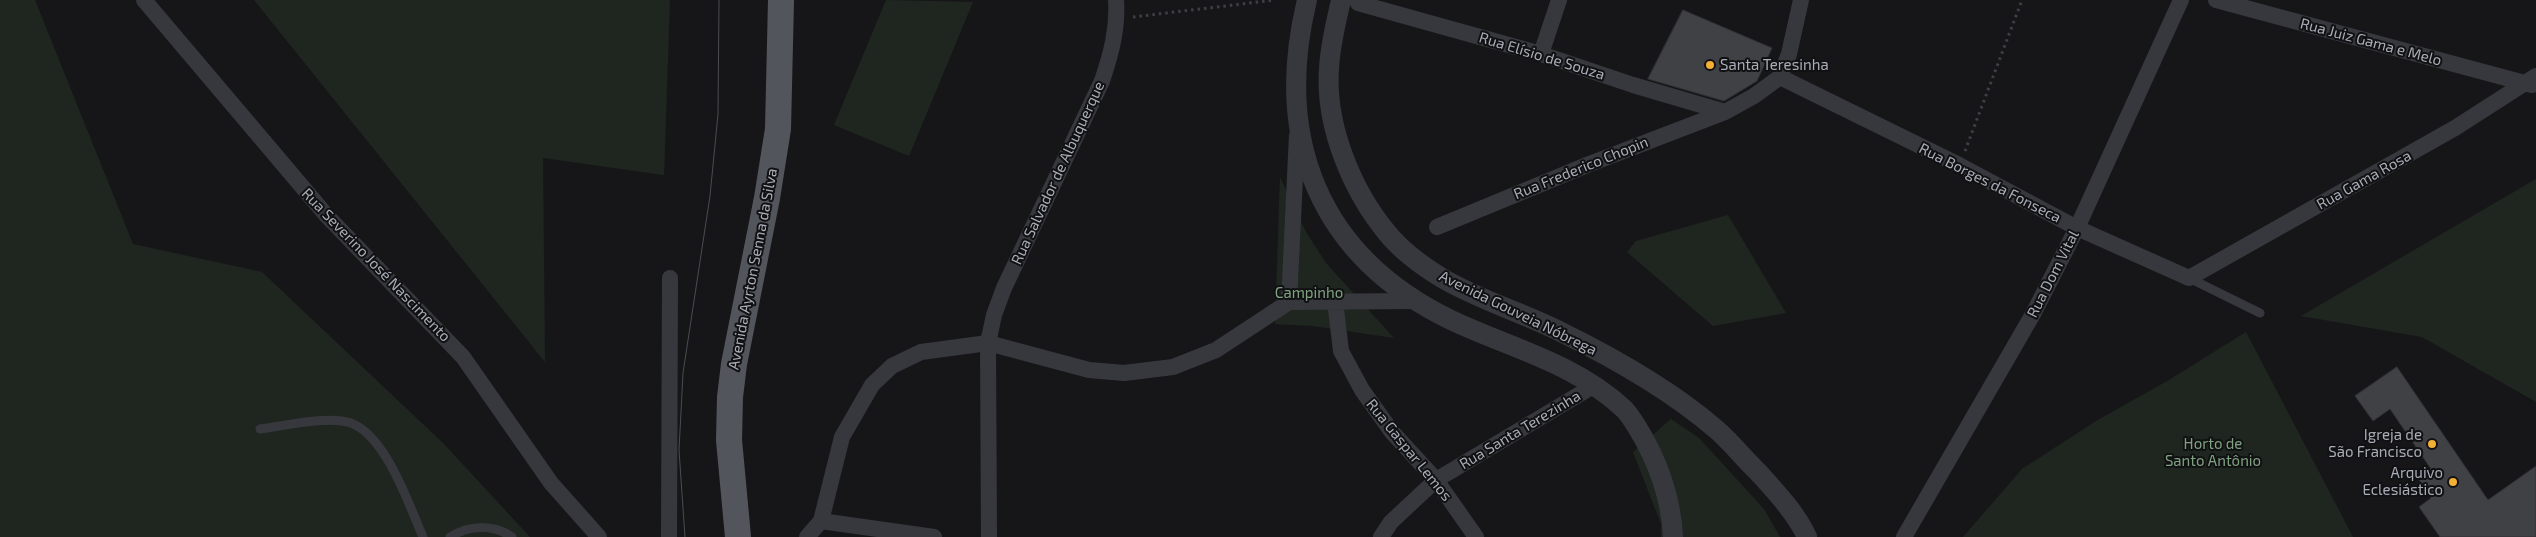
<!DOCTYPE html>
<meta charset="utf-8">
<style>
body{margin:0}
canvas{display:block;background:#161618}
</style>
<canvas width="2536" height="537"></canvas>
<script>
const ctx = document.querySelector('canvas').getContext('2d');
ctx.lineJoin = 'round';
function fillPath(path, color) { ctx.fillStyle = color; ctx.fill(path, 'evenodd'); }
function trace(path, color, width, dash) { ctx.strokeStyle = color; ctx.lineWidth = width; ctx.lineCap = dash ? 'butt' : 'round'; ctx.setLineDash(dash || []); ctx.stroke(path); }
function drawText(font, color, halo, rows, align = 'center') {
  ctx.font = font + ' "Exo 2",sans-serif'; ctx.lineWidth = 4; ctx.setLineDash([]); ctx.textBaseline = 'middle'; ctx.strokeStyle = halo; ctx.fillStyle = color; for (const [text, x, y, turn = 0] of rows) {
    ctx.save(); ctx.translate(x, y); ctx.rotate((+turn || 0) * Math.PI / 180); ctx.textAlign = isNaN(turn) ? turn : align; if (halo) ctx.strokeText(text, 0, 0); ctx.fillText(text, 0, 0); ctx.restore();
  }
}
const green = new Path2D(`
 M0,0H35L133,244L262,272L443,443L530,537H0Z
 M254,0H670L664,175L543,158L545,362Z
 M886,0L973,2L909,156L834,125Z
 M1280,177L1306,232L1326,263L1394,338L1313,326L1275,324Z
 M2536,179V402L2422,337L2301,316Z
 M1728,215L1786,313L1713,326L1627,252L1636,241Z
 M2246,332L2353,537H1963L2022,469L2096,421L2169,380Z
 M1671,419L1699,438L1764,509L1780,537H1661V524L1633,452Z`);
const building = new Path2D(`
 M1683,10L1772,48L1757,81L1724,101L1648,79Z
 M2397,367L2488,500L2536,466V537H2440L2419,507L2431,498L2418,478L2431,469L2390,409L2373,421L2355,396Z`);
const path = new Path2D(`
 M1133,17L1275,0
 M1965,151L2022,0`);
const service = new Path2D(`
 M2189,278L2260,313
 M260,429C284,426 328,415 351,423C386,436 409,505 423,537
 M450,537C469,525 493,524 512,537`);
const minor = new Path2D(`
 M144,0L327,216L463,357L551,483L599,537
 M2216,0L2532,85
 M1358,3L1541,54L1633,85L1725,112
 M1541,54L1559,0
 M1780,77L1959,165L2077,228L2189,278L2455,128L2536,76
 M1780,77L1789,54L1801,0
 M1437,227L1587,165L1725,112L1754,96L1780,77
 M1335,301L1341,351L1362,390L1392,432L1436,480L1476,537
 M1289,302L1297,135
 M821,521L934,537
 M669,537L670,278
 M807,537L821,521L842,437L872,385L892,366L921,352L988,343L1089,370L1124,373L1173,367L1216,350L1289,302L1414,301
 M989,537L988,343L994,315L1004,288L1102,81C1111,54 1118,29 1116,0
 M1381,537L1391,522L1436,480L1595,385
 M1904,537L2033,314L2077,228L2181,0`);
const tertiary = new Path2D(`
 M1307,0C1273,140 1319,256 1451,320C1510,348 1575,363 1624,409C1629,414 1633,421 1637,427C1658,461 1671,497 1673,537
 M1341,0C1336,23 1330,45 1329,69C1325,126 1352,191 1388,234C1402,251 1424,267 1442,278C1479,300 1521,312 1559,331C1614,358 1671,390 1717,430C1732,443 1744,459 1758,472C1776,492 1796,513 1807,537`);
const primary = new Path2D(`
 M738,537L729,440L730,397L734,364L767,198L778,129L781,0`);
const tram = new Path2D(`
 M685,537L679,450L683,373L710,196L718,114L719,0`);
const markers = [
 [1710,65,5,"#f2b134"],
 [2432,444,5,"#f2b134"],
 [2453,482,5,"#f2b134"]
];
const streetNames = [
 ["Rua Juiz Gama e Melo",2371,42,15],
 ["Rua Elísio de Souza",1542,56,17],
 ["Rua Frederico Chopin",1581,168,-22],
 ["Rua Salvador de Albuquerque",1058,173,-65],
 ["Rua Gama Rosa",2364,180,-29],
 ["Rua Borges da Fonseca",1990,183,27],
 ["Rua Severino José Nascimento",376,265,46],
 ["Avenida Ayrton Senna da Silva",753,269,-79],
 ["Rua Dom Vital",2053,274,-63],
 ["Avenida Gouveia Nóbrega",1518,313,26],
 ["Rua Santa Terezinha",1520,430,-31],
 ["Rua Gaspar Lemos",1409,450,51]
];
const poiNames = [
 ["Santa Teresinha",1720,65,"left"],
 ["Igreja de",2422,435],
 ["São Francisco",2422,452],
 ["Arquivo",2443,473],
 ["Eclesiástico",2443,490]
];
const parkNames = [
 ["Campinho",1309,293],
 ["Horto de",2213,444],
 ["Santo Antônio",2213,461]
];
fillPath(green, '#1e261f');
fillPath(building, '#404145');
trace(building, '#303034', 1);
trace(path, '#3d3f44', 3, [2.5, 4]);
trace(service, '#37383d', 9);
trace(minor, '#37383d', 16);
trace(tertiary, '#37383d', 20);
trace(primary, '#53555c', 26);
trace(tram, '#4a4c52', 1);
for (const [x, y, r, color] of markers) { const dot = new Path2D(); dot.arc(x, y, r, 0, 2 * Math.PI); ctx.fillStyle = color; ctx.fill(dot); trace(dot, '#111113', 2); }
drawText('15px', '#a8adb8', '#111113', streetNames);
drawText('15px', '#a8adb8', '#111113', poiNames, 'right');
drawText('15px', '#7fa381', '#111113', parkNames);
</script>
